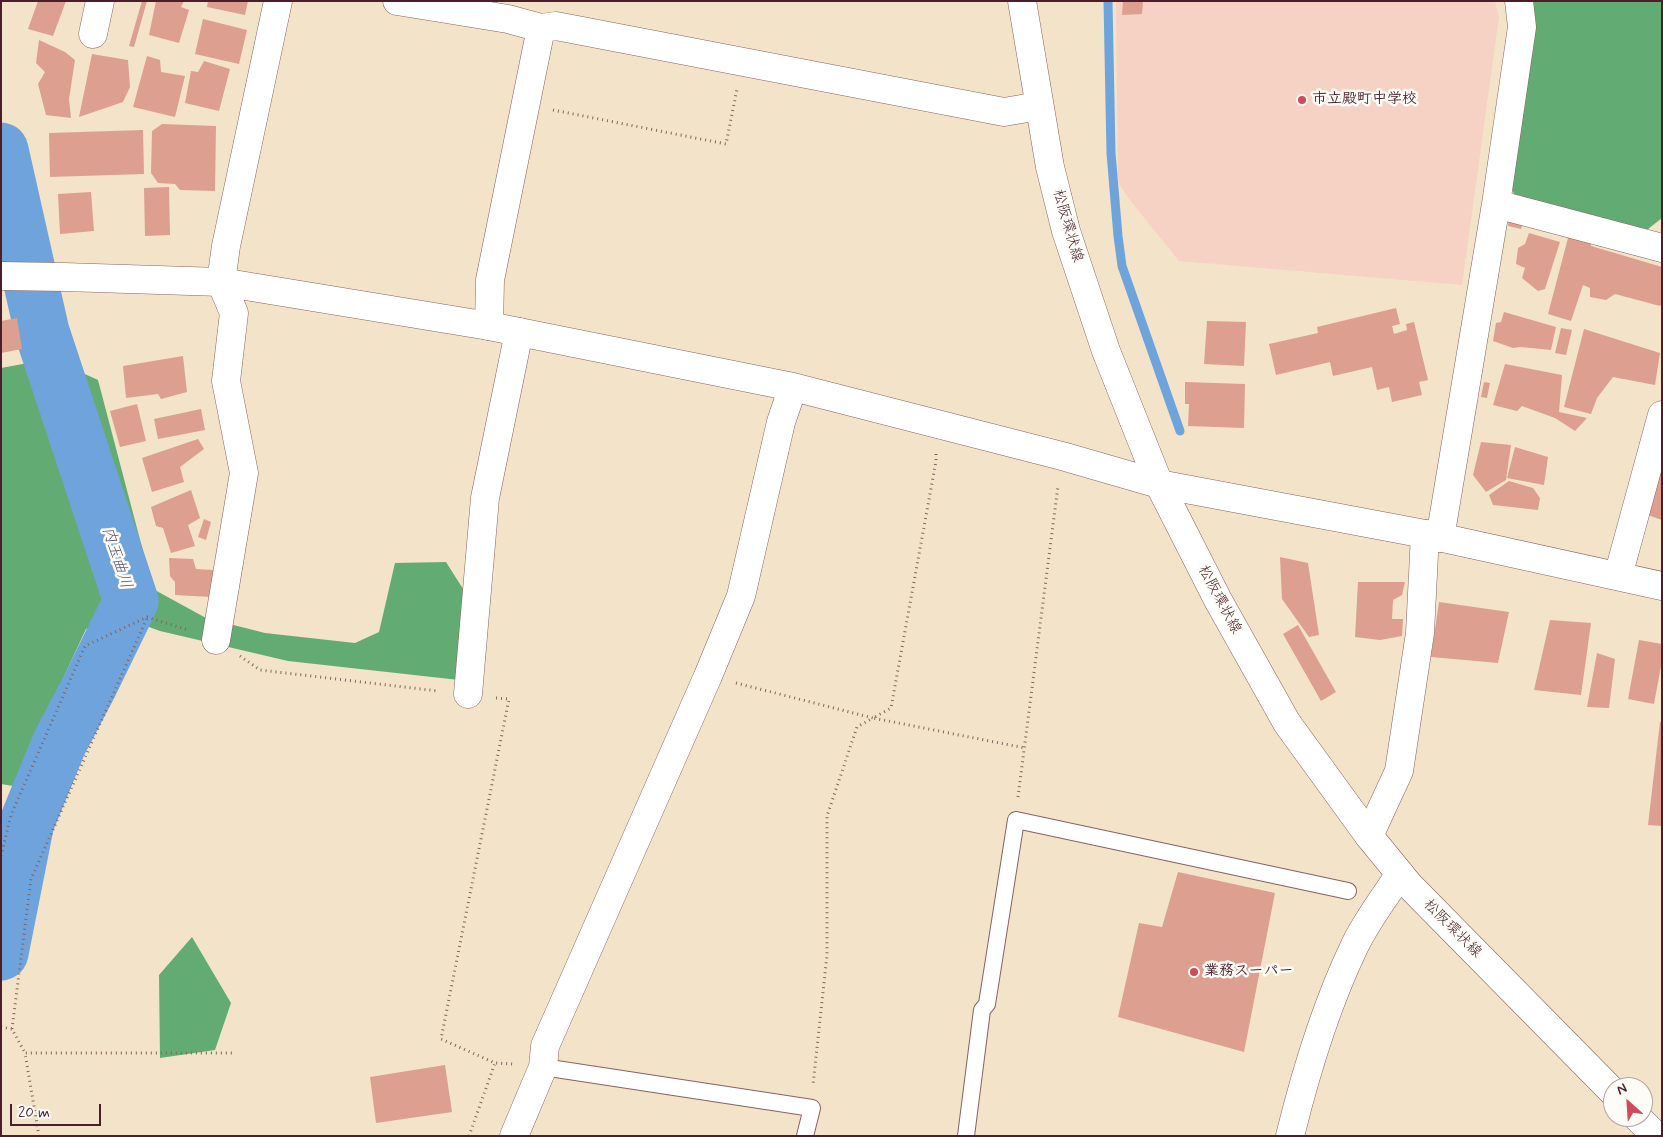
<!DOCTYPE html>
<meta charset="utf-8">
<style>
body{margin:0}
#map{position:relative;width:1663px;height:1137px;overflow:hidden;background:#f3e3c8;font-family:Mynerve,sans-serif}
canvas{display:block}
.frame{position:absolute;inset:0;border:2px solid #4a1f2b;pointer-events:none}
.north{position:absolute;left:1603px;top:1077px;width:50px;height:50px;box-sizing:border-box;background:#fdfcf7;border:1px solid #b5a4a5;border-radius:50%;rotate:334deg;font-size:14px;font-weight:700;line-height:20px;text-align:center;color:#4a1f2b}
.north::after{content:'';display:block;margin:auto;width:18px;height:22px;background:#d1495b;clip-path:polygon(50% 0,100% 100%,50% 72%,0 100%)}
.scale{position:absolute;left:10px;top:1104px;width:91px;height:22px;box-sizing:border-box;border:2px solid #4a1f2b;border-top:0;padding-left:6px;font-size:15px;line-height:18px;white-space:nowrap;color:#4a1f2b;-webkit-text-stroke:4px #fdfcf7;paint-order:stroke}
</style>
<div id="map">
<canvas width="1663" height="1137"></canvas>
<div class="frame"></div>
<div class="north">N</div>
<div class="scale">20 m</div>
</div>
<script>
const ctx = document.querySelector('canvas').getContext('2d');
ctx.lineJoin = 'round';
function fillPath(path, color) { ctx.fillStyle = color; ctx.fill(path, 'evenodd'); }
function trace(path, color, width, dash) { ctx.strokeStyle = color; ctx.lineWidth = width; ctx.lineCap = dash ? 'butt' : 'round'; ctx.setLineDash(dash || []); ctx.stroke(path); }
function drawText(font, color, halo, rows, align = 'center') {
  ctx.font = font + ' Mynerve,"Klee One",sans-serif'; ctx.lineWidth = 5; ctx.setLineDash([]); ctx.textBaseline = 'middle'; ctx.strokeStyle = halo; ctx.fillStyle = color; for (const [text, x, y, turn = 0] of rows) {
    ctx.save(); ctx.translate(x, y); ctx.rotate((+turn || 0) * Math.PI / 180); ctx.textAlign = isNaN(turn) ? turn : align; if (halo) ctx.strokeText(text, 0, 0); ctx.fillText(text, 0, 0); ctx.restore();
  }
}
const built = new Path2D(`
 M1116,1H1495L1499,17L1462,285L1179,261L1129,199L1118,182Z`);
const forest = new Path2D(`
 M1533,1H1662V218L1648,229L1635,232L1517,199L1511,188Z
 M59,313L65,365L98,380L153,589L206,618L265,633L355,643L379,632L395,563L446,562L465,592L459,680L288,661L160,631L122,617L86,629L13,786L1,784V368L28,363L31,315Z
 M192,937L231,1003L215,1050L160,1058L159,975Z`);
const stream = new Path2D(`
 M1108,1L1111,153L1118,236L1122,266L1180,431`);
const river = new Path2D(`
 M1,150L42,332L131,601L90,685L59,744L27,822L1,953`);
const building = new Path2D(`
 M38,1H66L53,36L28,29Z
 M142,1H147L134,47L129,46Z
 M156,1H184L181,7L189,10L179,43L149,35Z
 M208,1H248L245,15L207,7Z
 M1123,1H1143L1142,14L1122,15Z
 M203,19L247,30L239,64L195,54Z
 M39,40L65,52L75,60L69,99L71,118L46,115L38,84L45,72L36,63Z
 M92,54L128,60L130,87L123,102L79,117Z
 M147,56L160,60L161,72L185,76L175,117L133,107Z
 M204,61L230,69L219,111L185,103L191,71L198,72Z
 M162,124L216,126L215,191L180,190L175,184L158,183L151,173L152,131Z
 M143,130L144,174L50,177L49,133Z
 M169,187L170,235L145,236L144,188Z
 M91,192L94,231L60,234L58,194Z
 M1509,220L1523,223L1521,229L1508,226Z
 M1529,233L1560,242L1545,289L1538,291L1522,278L1525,268L1516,264L1518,248L1525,244Z
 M1568,238L1591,239V246L1662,267V303L1660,306L1615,294L1606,300L1590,297V288L1583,285L1571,321L1548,314Z
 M1396,308L1400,324L1392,326L1394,334L1407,330L1406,324L1414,322L1428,380L1419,382L1422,395L1392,402L1389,387L1377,390L1372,367L1333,376L1330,362L1276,375L1269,344L1318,333L1317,327Z
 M1504,312L1556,327L1551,350L1521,347L1513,348L1493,341L1496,323L1501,322Z
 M17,318L22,349L1,353V321Z
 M1207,321L1246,322L1244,366L1204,364Z
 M1561,328L1572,330L1566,355L1555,353Z
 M1584,329L1660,353L1655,385L1613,377L1597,398L1591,414L1564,407Z
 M183,356L187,392L161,399L158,394L126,398L123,366Z
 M1505,364L1562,375L1559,412L1587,418L1575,431L1555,418L1522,406L1517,411L1493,405Z
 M1185,382L1245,384L1244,428L1188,426L1189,404H1185Z
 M1484,382L1490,383L1487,398L1481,397Z
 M137,404L146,441L120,447L110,411Z
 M201,409L205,430L158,439L154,419Z
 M198,439L204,449L180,467L184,482L152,492L142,458Z
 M1481,442L1511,445L1506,480L1486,492L1473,475Z
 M1515,447L1548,457L1544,485L1507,478Z
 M1662,466V520L1648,515Z
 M1509,481L1533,488L1540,498L1538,510L1493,505L1489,495Z
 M191,490L200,518L188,525L195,546L171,553L163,528L156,526L151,507Z
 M204,519L211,522L206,540L198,537Z
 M1280,557L1308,563L1319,635L1309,637L1282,599Z
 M169,558L193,559L196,569L213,570L212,597L175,595V582L170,576Z
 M1358,582H1405L1402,595L1393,600L1392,619H1403L1402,636L1380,640L1355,637Z
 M1439,602L1509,612L1498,663L1431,657Z
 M1550,620L1591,623L1581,695L1534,690Z
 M1298,625L1336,692L1321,701L1283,634Z
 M1639,640L1662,644V661L1654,704L1628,699Z
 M1597,653L1615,659L1609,708L1587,707Z
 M1660,722H1662V826L1648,825Z
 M1178,872L1275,893L1244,1052L1118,1017L1139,923L1162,927Z
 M445,1065L452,1112L376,1123L370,1077Z`);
const path = new Path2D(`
 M553,110L726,144L737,89
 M936,454V461L891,708L873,718L1025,748
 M240,656L260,670L438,691
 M736,683L873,718L857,727L827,816V955L813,1085
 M496,698L509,699L441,1039L495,1063L513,1064
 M1018,797L1058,486
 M1,856L11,815L85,646L147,617L188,630
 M1,1027L12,1029L25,1053
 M12,1029L31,879L147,618
 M39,1136L25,1053H232
 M469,1136L495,1063`);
const lane = new Path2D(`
 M543,1067L812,1108L805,1136
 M966,1136L982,1010L987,1004L1016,820L1348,891`);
const street = new Path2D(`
 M397,1L508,19L541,28L556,26L1004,112L1039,106
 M93,34L100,1
 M1496,204L1662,248
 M489,326L490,280L541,28
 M1440,538L1496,204L1522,27L1519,1
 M1618,576L1662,415
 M216,640L244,473L226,381L234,313L221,282L226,246L278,1
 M468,694L485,498L519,332
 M1369,836L1399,771L1420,633L1425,534
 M1290,1136C1306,1071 1326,1005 1355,945C1367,920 1385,897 1400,874`);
const secondary = new Path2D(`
 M1022,1L1050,167L1066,231L1106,351L1159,484L1218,600L1287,723L1369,836L1409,885L1613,1092
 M1,276L64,277L221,282L489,326L793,387L1062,456L1159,484L1425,534L1662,586
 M1637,1117L1656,1136
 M514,1136L543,1067L545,1046L708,676L741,596L781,422L793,387`);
const markers = [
 [1302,100,5,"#d1495b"],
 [1194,972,5,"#d1495b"]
];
const poiNames = [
 ["市立殿町中学校",1312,100],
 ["業務スーパー",1204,972]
];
const streetNames = [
 ["松阪環状線",1067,226,74],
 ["松阪環状線",1219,600,62],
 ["松阪環状線",1452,929,45]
];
const waterNames = [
 ["内玉曲川",116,558,72]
];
fillPath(built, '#f6d2c5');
fillPath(forest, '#62ac74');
trace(stream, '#6fa3db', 9);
trace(river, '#6fa3db', 55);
fillPath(building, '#dd9f90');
trace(lane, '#856462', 18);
trace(street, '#856462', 29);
trace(secondary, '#856462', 29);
trace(path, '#856462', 3, [1, 4]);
trace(lane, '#fff', 16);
trace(street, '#fff', 28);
trace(secondary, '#fff', 28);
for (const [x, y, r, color] of markers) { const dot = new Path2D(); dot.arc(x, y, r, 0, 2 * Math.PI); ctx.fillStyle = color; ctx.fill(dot); trace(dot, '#fdfcf7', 2); }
drawText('bold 15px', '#4a1f2b', '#fdfcf7', poiNames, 'left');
drawText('15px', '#4a1f2b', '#fdfcf7', streetNames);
drawText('italic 16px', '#595471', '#fdfcf7', waterNames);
</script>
